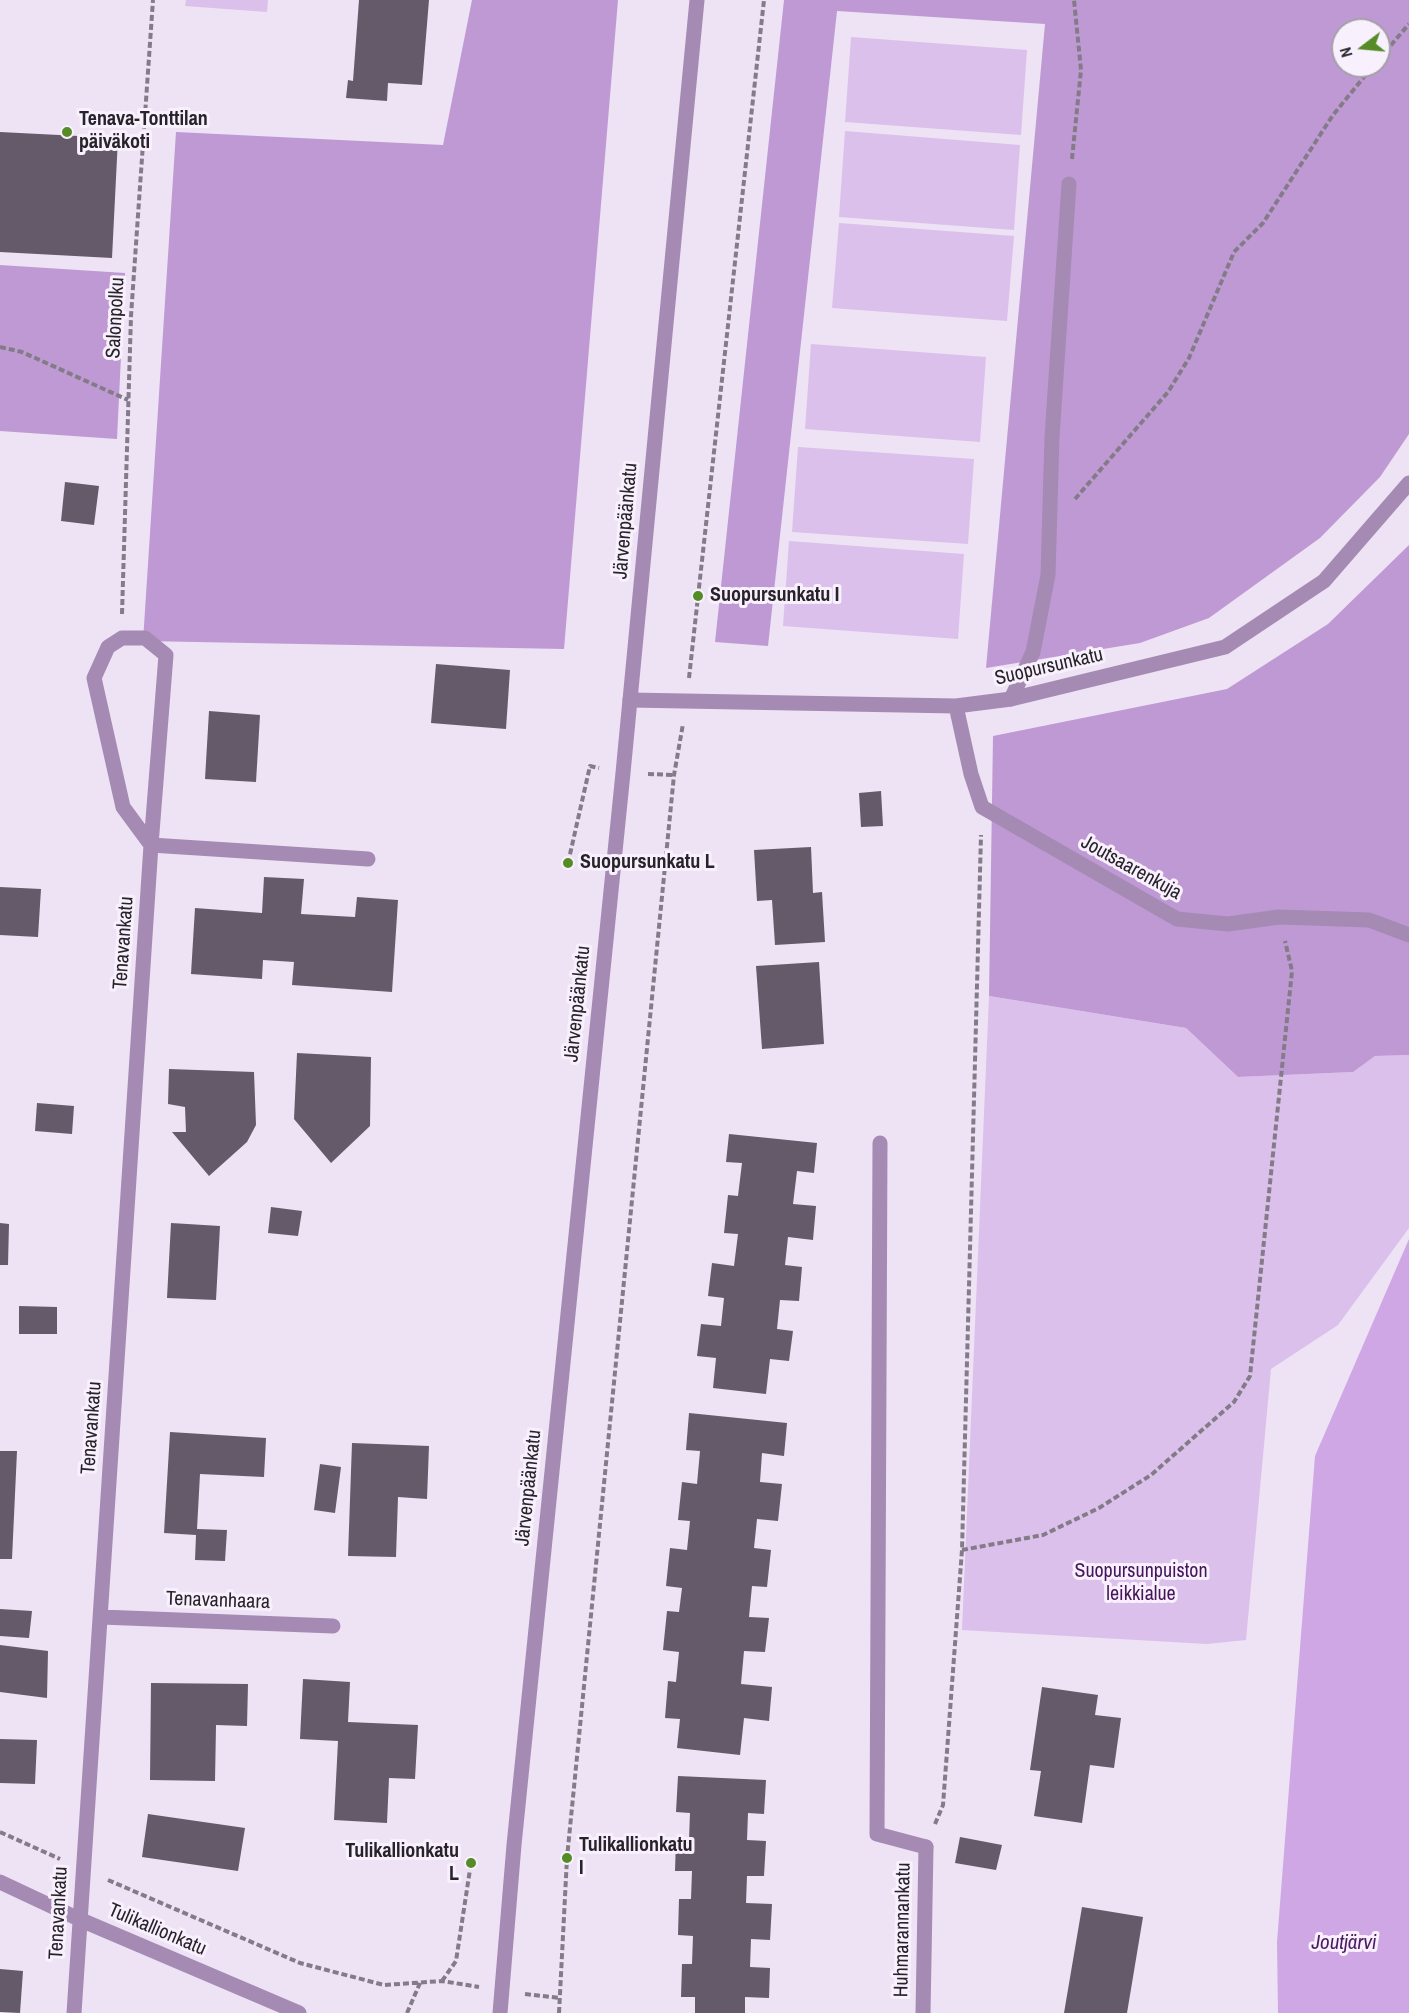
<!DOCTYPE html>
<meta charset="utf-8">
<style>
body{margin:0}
#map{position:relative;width:1409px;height:2013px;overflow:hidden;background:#eee2f5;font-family:"Archivo Narrow",sans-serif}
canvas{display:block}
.north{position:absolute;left:1331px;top:18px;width:60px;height:60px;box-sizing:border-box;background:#f8f1fd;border:2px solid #a59fa9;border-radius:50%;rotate:254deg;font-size:16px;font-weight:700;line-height:24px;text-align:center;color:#28232a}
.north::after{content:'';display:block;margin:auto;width:21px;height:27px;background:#568c26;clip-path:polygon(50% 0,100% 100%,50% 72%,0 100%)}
</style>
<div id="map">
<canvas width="1409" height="2013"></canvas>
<div class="north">N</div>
</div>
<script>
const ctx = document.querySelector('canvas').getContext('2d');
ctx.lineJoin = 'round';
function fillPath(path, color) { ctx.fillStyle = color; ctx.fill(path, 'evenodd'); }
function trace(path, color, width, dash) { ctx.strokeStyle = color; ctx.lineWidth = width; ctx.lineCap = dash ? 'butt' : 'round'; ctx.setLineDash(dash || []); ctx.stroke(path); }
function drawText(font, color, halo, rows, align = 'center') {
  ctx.font = font + ' "Archivo Narrow",sans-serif'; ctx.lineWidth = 6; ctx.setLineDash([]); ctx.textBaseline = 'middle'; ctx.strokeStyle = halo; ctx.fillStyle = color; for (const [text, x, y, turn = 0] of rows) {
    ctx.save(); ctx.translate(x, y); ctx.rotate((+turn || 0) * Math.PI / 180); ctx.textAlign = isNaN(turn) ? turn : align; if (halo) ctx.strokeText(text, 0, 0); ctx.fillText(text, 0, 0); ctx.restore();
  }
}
const green = new Path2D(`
 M186,0H268L267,12L185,6Z
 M851,37L1027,50L1021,135L845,122Z
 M845,131L1020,145L1014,230L839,217Z
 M839,223L1014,236L1007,321L832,308Z
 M811,344L986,357L980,442L805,429Z
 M798,447L974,459L968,544L792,532Z
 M789,541L964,554L958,639L783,626Z
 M989,996L1186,1028L1238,1077L1352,1072L1375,1056L1409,1055V1228L1338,1325L1271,1369L1246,1640L1207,1644L962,1630Z`);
const forest = new Path2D(`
 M472,0H618L564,649L143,641L176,132L443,145Z
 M784,0H1409V434L1380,477L1320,538L1209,618L1140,643L986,668L1045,24L837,11L768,646L715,642ZM1343,30H1379V66H1343Z
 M0,265L125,273L117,439L0,431Z
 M1409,545V1055L1375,1056L1353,1072L1238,1077L1186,1028L989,996L993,736L1227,689L1328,624Z`);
const water = new Path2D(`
 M1409,1239V2013H1278L1277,1942L1315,1456Z`);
const building = new Path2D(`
 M359,0H429L422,85L388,83L387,101L346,98L348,80L353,81Z
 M0,132L118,138L112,258L0,252Z
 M65,482L99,486L94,525L61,521Z
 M436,664L510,670L506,729L431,723Z
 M209,711L260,715L256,782L205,779Z
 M881,791L883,826L861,827L859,793Z
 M811,847L813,893L822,892L825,942L775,945L772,900L757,901L754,850Z
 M264,877L304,879L301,914L355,917L357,897L398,900L392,992L292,985L294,962L263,960L262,979L191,974L195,908L262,913Z
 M0,887L41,889L38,937L0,935Z
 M819,962L824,1044L762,1049L756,966Z
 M297,1053L371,1057L370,1126L331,1163L294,1119Z
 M169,1069L254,1072L256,1125L247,1142L209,1176L172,1132H186L185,1107L168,1104Z
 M37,1103L74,1106L72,1134L35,1131Z
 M729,1134L817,1143L814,1173L797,1171L793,1204L816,1206L813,1240L788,1237L785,1265L802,1267L799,1301L780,1300L777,1329L793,1331L789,1361L770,1359L766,1394L713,1388L716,1358L697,1356L701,1324L721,1326L724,1298L708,1296L712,1263L734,1266L738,1234L724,1233L728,1195L738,1196L742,1163L726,1162Z
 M271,1207L302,1211L298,1236L268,1233Z
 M0,1223L9,1224L8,1265H0Z
 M171,1223L220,1226L216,1300L167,1298Z
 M19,1306L57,1307V1334H19Z
 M689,1413L787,1423L784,1456L762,1453L760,1482L782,1484L778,1521L757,1519L754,1548L771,1550L767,1587L752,1586L749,1617L769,1618L765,1652L744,1651L741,1684L772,1687L769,1721L744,1718L740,1755L677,1748L680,1719L665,1718L668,1681L676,1682L679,1652L663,1650L667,1611L679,1612L682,1588L666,1586L670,1548L687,1550L690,1521L678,1520L682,1482L697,1484L700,1451L686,1450Z
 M170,1432L266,1438L264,1477L200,1474L197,1529L227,1530L225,1561L195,1560L196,1535L164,1533Z
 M352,1443L429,1446L427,1499L398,1497L396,1557L348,1556Z
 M0,1451H17L12,1559H0Z
 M320,1464L341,1467L335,1513L314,1510Z
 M0,1609L32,1611L29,1638L0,1636Z
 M0,1645L48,1651L47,1698L0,1692Z
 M303,1679L350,1682L348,1722L418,1725L415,1779L389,1778L387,1823L334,1820L338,1741L300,1739Z
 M151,1683L248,1684L247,1726L216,1725L215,1781L150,1780Z
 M1042,1687L1098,1695L1095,1715L1121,1718L1114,1768L1090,1765L1082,1823L1034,1816L1041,1771L1030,1770Z
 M0,1739L37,1740L35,1784L0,1783Z
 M678,1776L766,1780L764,1814L748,1813L747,1840L766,1841L764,1876H747L746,1903L772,1904L770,1940L751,1939L750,1967L770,1968L769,1998L745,1997V2013H695V1997H681L682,1964H692L693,1936L678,1935L679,1899H691L692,1871H675L676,1839L689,1840L690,1813L676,1812Z
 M148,1814L245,1828L238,1871L142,1857Z
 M960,1837L1002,1845L996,1870L955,1863Z
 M1082,1907L1143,1917L1127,2013H1064Z
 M0,1969L23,1971L20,2013L0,2012Z`);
const path = new Path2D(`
 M1379,59L1409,24
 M1072,159L1081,70L1074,0
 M0,347L22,352L128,400
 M1075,499L1168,392L1189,358L1234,252L1263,223L1333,115L1373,66
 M122,614L131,316L153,0
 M689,678L764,0
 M648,774L674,775
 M568,863L590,766L599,768
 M962,1550L1043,1535L1099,1508L1151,1475L1234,1402L1250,1376L1292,971L1285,941
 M935,1824L943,1805L962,1550L981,835
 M0,1832L60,1859
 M108,1880L300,1963L384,1985L442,1981L479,1987
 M442,1981L456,1961L471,1863
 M525,1994L560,1998
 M407,2013L420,1983
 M559,2013L567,1858L674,775L683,724`);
const service = new Path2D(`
 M1011,699L1033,652L1048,575L1052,437L1069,184
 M880,1143L877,1834L926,1847`);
const minor = new Path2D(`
 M630,700L956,706L1011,699L1225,647L1324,581L1409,483
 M956,706L971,774L982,807L1177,919L1228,924L1279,917L1369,920L1409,935
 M101,1617L333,1626
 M0,1882L81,1920L299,2013
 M74,2013L151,845L166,655L145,638H122L108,647L94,678L123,807L151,845L368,859
 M923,2013L926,1847`);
const tertiary = new Path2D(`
 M500,2013L514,1845L623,773L697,0`);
const markers = [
 [67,132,6,"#568c26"],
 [698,596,6,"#568c26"],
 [568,863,6,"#568c26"],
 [567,1858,6,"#568c26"],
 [471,1863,6,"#568c26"]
];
const poiNames = [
 ["Tenava-Tonttilan",79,120],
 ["päiväkoti",79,143],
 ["Suopursunkatu I",710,596],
 ["Suopursunkatu L",580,863],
 ["Tulikallionkatu",579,1846],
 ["I",579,1869],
 ["Tulikallionkatu",459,1852,"right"],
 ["L",459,1875,"right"]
];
const streetNames = [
 ["Salonpolku",116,318,-87],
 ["Järvenpäänkatu",626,521,-85],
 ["Suopursunkatu",1049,667,-13],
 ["Joutsaarenkuja",1131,868,29],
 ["Tenavankatu",124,943,-86],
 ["Järvenpäänkatu",578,1004,-84],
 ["Tenavankatu",92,1428,-86],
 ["Järvenpäänkatu",529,1488,-84],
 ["Tenavanhaara",218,1601,2],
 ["Tenavankatu",59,1913,-87],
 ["Tulikallionkatu",157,1930,23],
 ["Huhmarannankatu",903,1930,-89]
];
const parkNames = [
 ["Suopursunpuiston",1141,1572],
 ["leikkialue",1141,1595]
];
const waterNames = [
 ["Joutjärvi",1344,1943]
];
fillPath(green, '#dbc0eb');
fillPath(forest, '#bf99d4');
fillPath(water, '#cea7e4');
fillPath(building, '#645a6a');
trace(path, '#847b88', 4, [6, 3]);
trace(service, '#a58ab4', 15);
trace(minor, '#a58ab4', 15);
trace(tertiary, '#a58ab4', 15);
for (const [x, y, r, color] of markers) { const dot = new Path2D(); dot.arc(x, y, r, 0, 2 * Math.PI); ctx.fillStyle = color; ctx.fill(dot); trace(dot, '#f8f1fd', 2); }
drawText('bold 20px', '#28232a', '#f8f1fd', poiNames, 'left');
drawText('20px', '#28232a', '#f8f1fd', streetNames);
drawText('20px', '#45145a', '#f8f1fd', parkNames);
drawText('italic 21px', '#4c1b62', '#f8f1fd', waterNames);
</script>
